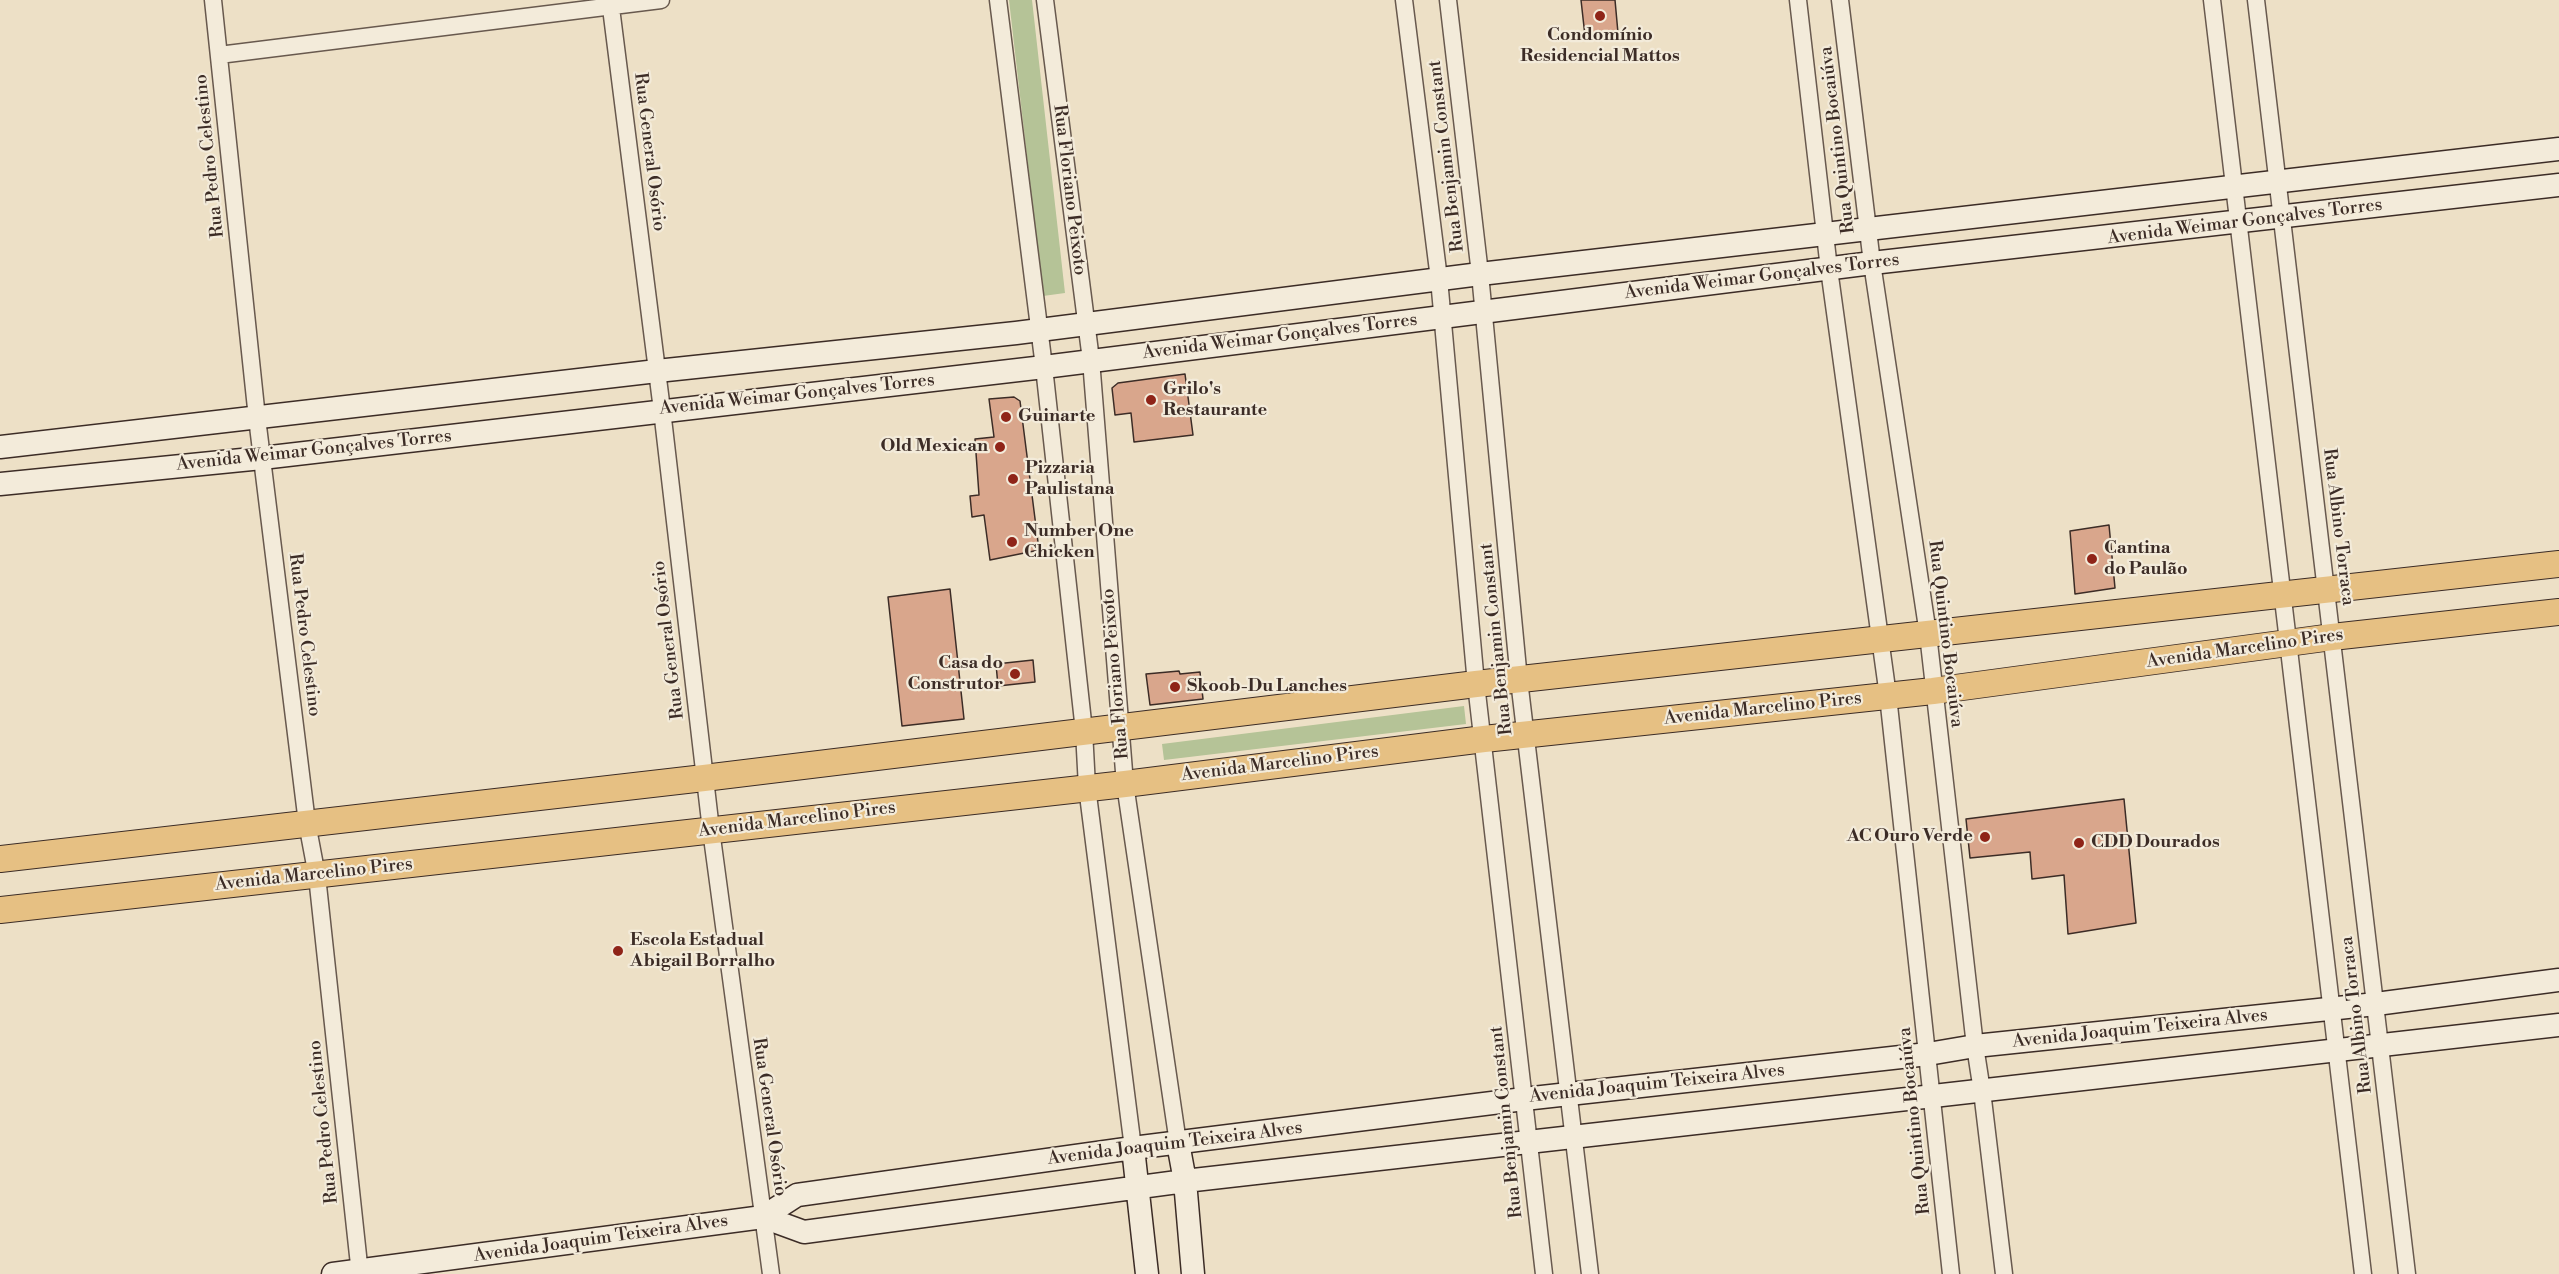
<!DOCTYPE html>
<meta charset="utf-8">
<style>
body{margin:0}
canvas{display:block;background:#ede0c6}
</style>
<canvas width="2559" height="1274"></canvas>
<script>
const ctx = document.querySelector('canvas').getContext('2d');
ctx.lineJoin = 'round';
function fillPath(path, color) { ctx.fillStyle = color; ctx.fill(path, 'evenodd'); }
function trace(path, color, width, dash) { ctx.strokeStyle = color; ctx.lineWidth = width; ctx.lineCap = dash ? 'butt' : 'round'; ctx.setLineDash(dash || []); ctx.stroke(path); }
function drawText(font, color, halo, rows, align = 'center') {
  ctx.font = font + ' "Libre Bodoni",serif'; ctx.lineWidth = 4.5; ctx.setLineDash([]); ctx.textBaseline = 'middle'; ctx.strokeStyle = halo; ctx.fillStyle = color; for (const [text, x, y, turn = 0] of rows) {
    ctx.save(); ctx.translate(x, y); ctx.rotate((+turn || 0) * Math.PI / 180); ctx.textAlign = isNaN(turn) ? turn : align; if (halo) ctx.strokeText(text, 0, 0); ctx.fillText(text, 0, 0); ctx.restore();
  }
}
const green = new Path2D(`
 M1009,0H1032L1065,293L1043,296Z
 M1464,706L1466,724L1164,760L1162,744Z`);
const building = new Path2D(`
 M1581,0H1615L1618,33L1585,36Z
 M1185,374L1193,435L1134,442L1131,413L1115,415L1112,388L1118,383Z
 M1014,397L1020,401L1039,550L990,560L984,515L972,517L970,496L979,495L975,439L994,437L989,399Z
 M2109,525L2115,588L2075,594L2070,531Z
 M950,589L964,719L902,726L888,597Z
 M1033,660L1035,682L998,686L996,664Z
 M1179,671L1180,674L1200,672L1203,699L1150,705L1146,674Z
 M2124,799L2136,923L2068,934L2064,875L2032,879L2030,852L1970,858L1966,819Z`);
const street = new Path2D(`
 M213,0L257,418L307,823L317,876L360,1274
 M610,0L662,410L711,830L771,1274
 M998,0L1044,367L1084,731L1087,787L1133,1148
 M1045,0L1091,360L1125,784L1178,1143
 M1404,0L1439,279L1476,684L1544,1274
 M1448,0L1480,274L1519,680L1590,1274
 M1798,0L1829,269L1888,696L1951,1274
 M1840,0L1872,263L1928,634L1975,1046L1982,1091L2004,1274
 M2212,0L2363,1274
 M2256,0L2407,1274
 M219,55L661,0`);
const secondary = new Path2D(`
 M0,447L657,371L1016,333L1480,274L2559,149
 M0,484L262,458L1044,367L1872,263L2559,185
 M1178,1143L1185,1181L1193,1274
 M1133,1148L1147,1274
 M763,1217L804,1232L1185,1181L2559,1025
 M333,1274L763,1217L797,1195L1133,1148L1524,1099L1928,1054L1975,1046L2376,1004L2559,980`);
const primary = new Path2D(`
 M0,859L704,778L1476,684L2559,564
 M0,910L1125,784L1484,739L1933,691L2332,637L2559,612`);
const markers = [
 [1600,16,6,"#8f2418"],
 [1151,400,6,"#8f2418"],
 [1006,417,6,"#8f2418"],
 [1000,447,6,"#8f2418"],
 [1013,479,6,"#8f2418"],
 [1012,542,6,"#8f2418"],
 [2092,559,6,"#8f2418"],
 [1015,674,6,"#8f2418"],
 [1175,687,6,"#8f2418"],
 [1985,837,6,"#8f2418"],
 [2079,843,6,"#8f2418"],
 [618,951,6,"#8f2418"]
];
const poiNames = [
 ["Condomínio",1600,36,"center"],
 ["Residencial Mattos",1600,57,"center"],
 ["Grilo's",1163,390],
 ["Restaurante",1163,411],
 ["Guinarte",1018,417],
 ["Old Mexican",988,447,"right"],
 ["Pizzaria",1025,469],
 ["Paulistana",1025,490],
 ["Number One",1024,532],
 ["Chicken",1024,553],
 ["Cantina",2104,549],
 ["do Paulão",2104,570],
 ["Casa do",1003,664,"right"],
 ["Construtor",1003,685,"right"],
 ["Skoob-Du Lanches",1187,687],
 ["AC Ouro Verde",1973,837,"right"],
 ["CDD Dourados",2091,843],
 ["Escola Estadual",630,941],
 ["Abigail Borralho",630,962]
];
const streetNames = [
 ["Rua Quintino Bocaiúva",1838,140,-97],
 ["Rua General Osório",649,152,83],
 ["Rua Pedro Celestino",210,156,-96],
 ["Rua Benjamin Constant",1447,156,-97],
 ["Rua Floriano Peixoto",1069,190,83],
 ["Avenida Weimar Gonçalves Torres",2245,222,-7],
 ["Avenida Weimar Gonçalves Torres",1762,277,-7],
 ["Avenida Weimar Gonçalves Torres",1280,337,-7],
 ["Avenida Weimar Gonçalves Torres",797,395,-6],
 ["Avenida Weimar Gonçalves Torres",314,451,-6],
 ["Rua Albino Torraca",2338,527,83],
 ["Rua Quintino Bocaiúva",1945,634,83],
 ["Rua Pedro Celestino",304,635,83],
 ["Rua Benjamin Constant",1497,639,-96],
 ["Rua General Osório",669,640,-97],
 ["Avenida Marcelino Pires",2245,649,-8],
 ["Rua Floriano Peixoto",1116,674,-95],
 ["Avenida Marcelino Pires",1763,709,-6],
 ["Avenida Marcelino Pires",1280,764,-7],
 ["Avenida Marcelino Pires",797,820,-7],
 ["Avenida Marcelino Pires",314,875,-6],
 ["Rua Albino Torraca",2357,1015,-97],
 ["Avenida Joaquim Teixeira Alves",2140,1029,-6],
 ["Avenida Joaquim Teixeira Alves",1657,1084,-6],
 ["Rua General Osório",769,1117,82],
 ["Rua Quintino Bocaiúva",1915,1121,-96],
 ["Rua Pedro Celestino",324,1122,-96],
 ["Rua Benjamin Constant",1507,1122,-96],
 ["Avenida Joaquim Teixeira Alves",1175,1144,-7],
 ["Avenida Joaquim Teixeira Alves",601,1239,-8]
];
fillPath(green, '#b5c397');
fillPath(building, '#d9a68c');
trace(building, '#3c2c26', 1.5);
trace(street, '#68594e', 19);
trace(secondary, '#3c2c26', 25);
trace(primary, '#3c2c26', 28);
trace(street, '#f3ebda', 16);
trace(secondary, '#f3ebda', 22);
trace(primary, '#e6c083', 26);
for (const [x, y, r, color] of markers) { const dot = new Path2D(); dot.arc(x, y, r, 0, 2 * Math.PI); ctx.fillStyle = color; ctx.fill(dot); trace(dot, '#f3ebda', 2); }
drawText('bold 18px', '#3c2c26', '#f3ebda', poiNames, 'left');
drawText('18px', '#3c2c26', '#f3ebda', streetNames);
</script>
